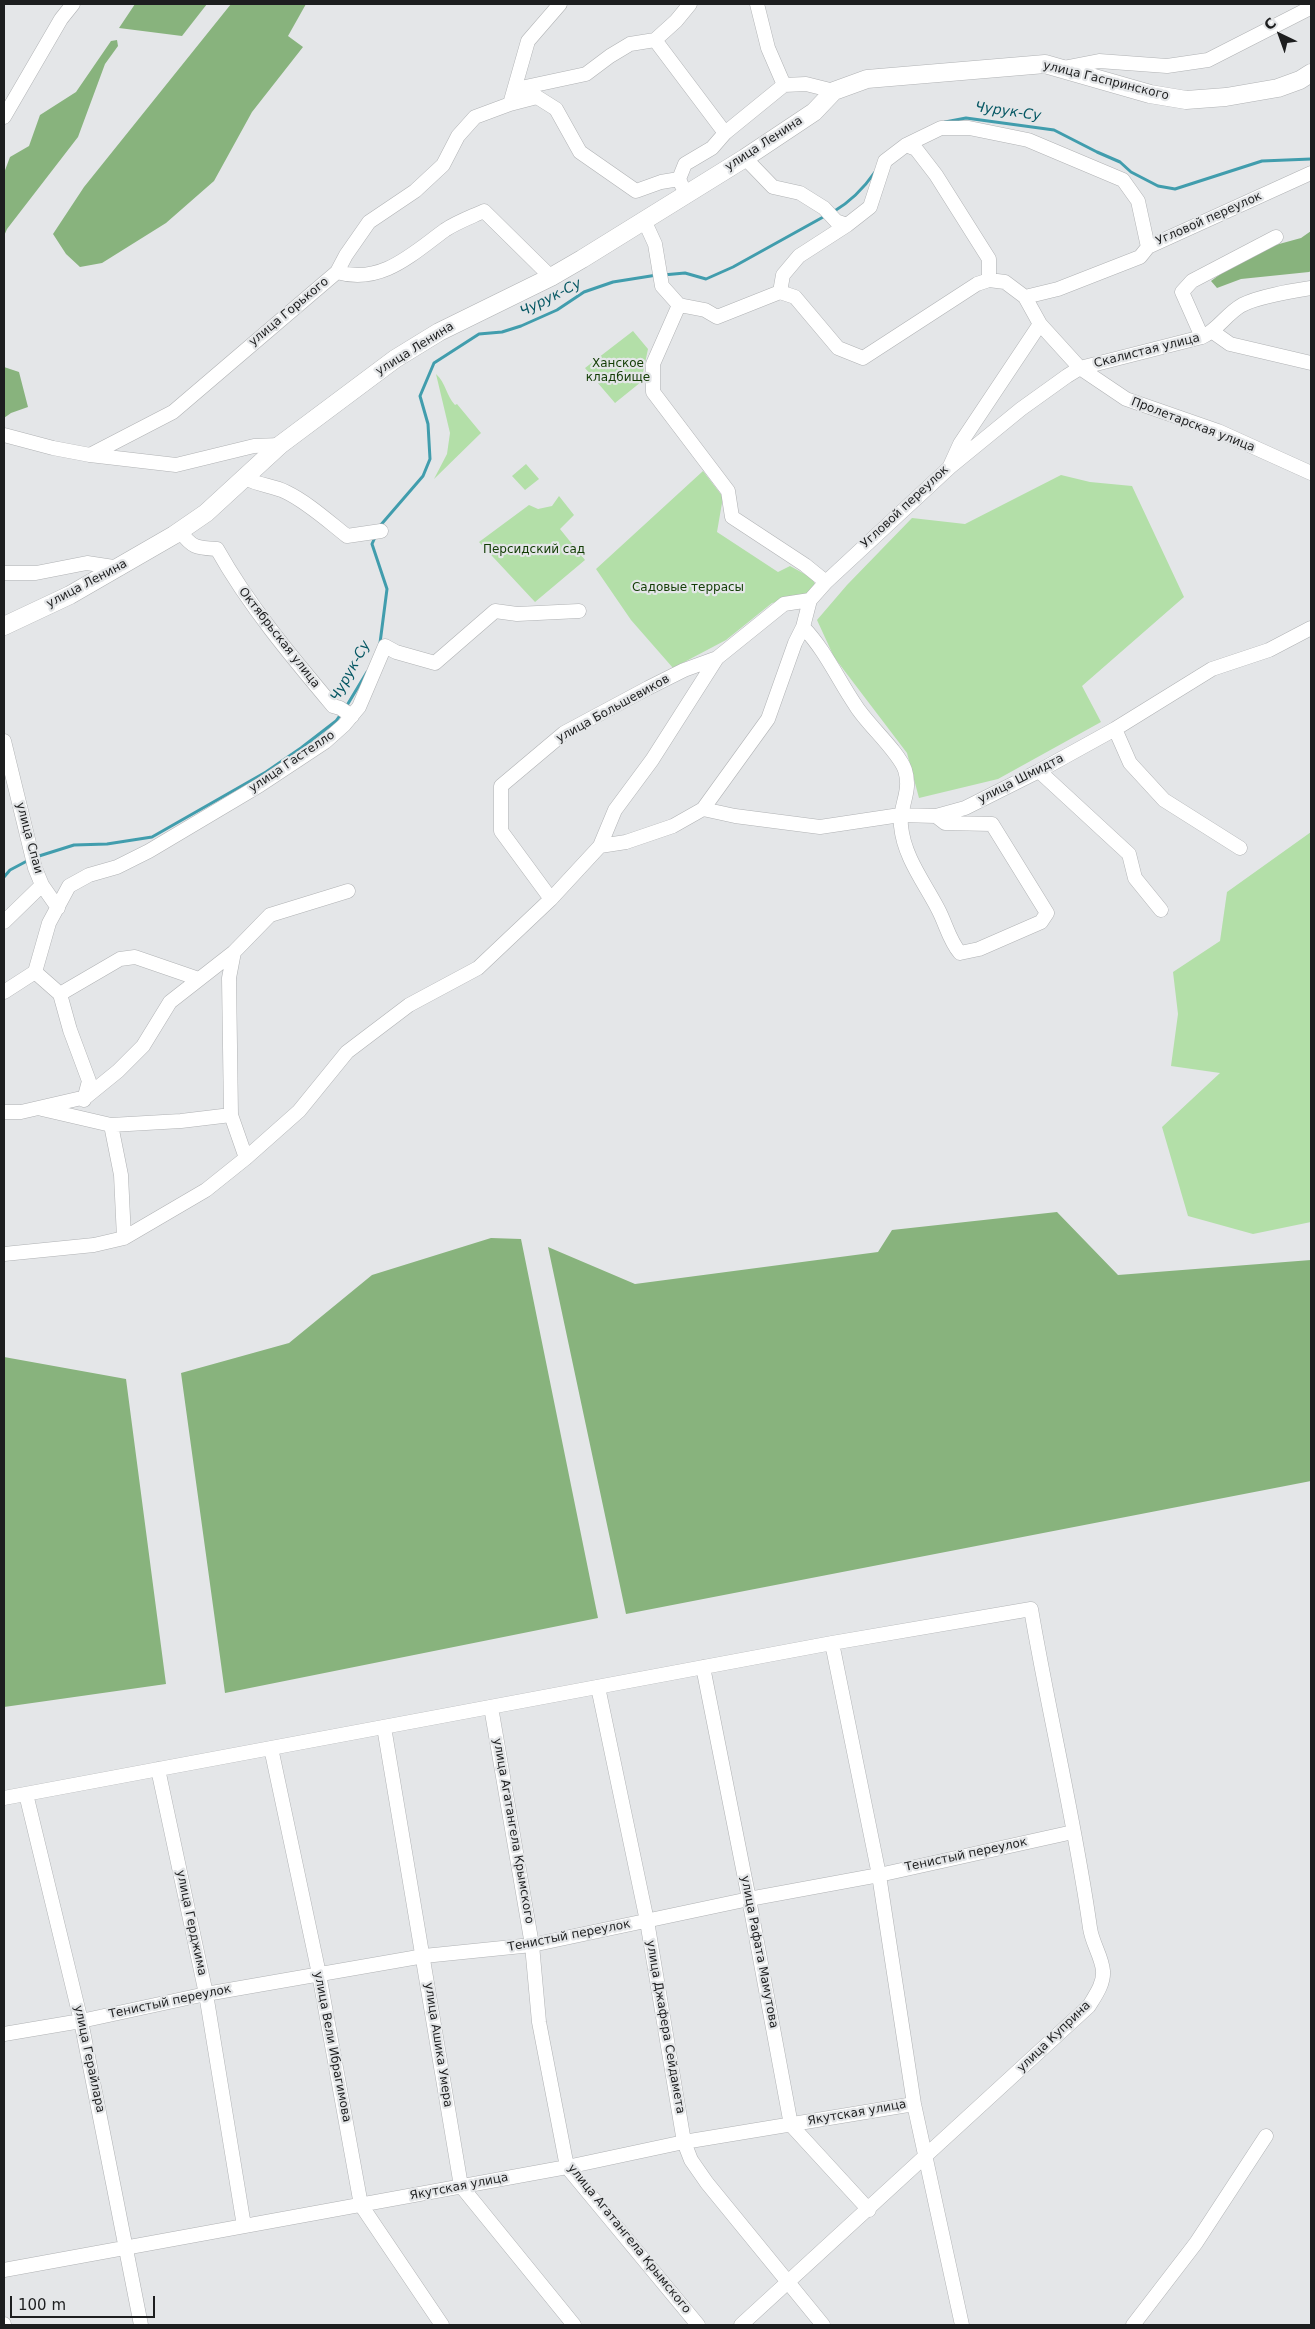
<!DOCTYPE html>
<meta charset="utf-8">
<style>
body{margin:0}
#map{position:relative;width:1315px;height:2329px;overflow:hidden;background:#e4e6e8;font-family:"DejaVu Sans",sans-serif}
canvas{display:block}
.frame{position:absolute;inset:0;border:5px solid #1d1e1f;pointer-events:none}
.north{position:absolute;left:1255px;top:10px;width:50px;height:50px;-webkit-text-stroke:4px #e4e6e8;paint-order:stroke;rotate:318deg;font-size:14px;font-weight:700;line-height:20px;text-align:center;color:#1d1e1f}
.north::after{content:'';display:block;margin:auto;width:18px;height:22px;background:#1d1e1f;clip-path:polygon(50% 0,100% 100%,50% 72%,0 100%)}
.scale{position:absolute;left:10px;top:2296px;width:145px;height:22px;box-sizing:border-box;border:2px solid #1d1e1f;border-top:0;padding-left:6px;font-size:15px;line-height:18px;white-space:nowrap;color:#1d1e1f;-webkit-text-stroke:4px #e4e6e8;paint-order:stroke}
</style>
<div id="map">
<canvas width="1315" height="2329"></canvas>
<div class="frame"></div>
<div class="north">С</div>
<div class="scale">100 m</div>
</div>
<script>
const ctx = document.querySelector('canvas').getContext('2d');
ctx.lineJoin = 'round';
function fillPath(path, color) { ctx.fillStyle = color; ctx.fill(path, 'evenodd'); }
function trace(path, color, width, dash) { ctx.strokeStyle = color; ctx.lineWidth = width; ctx.lineCap = dash ? 'butt' : 'round'; ctx.setLineDash(dash || []); ctx.stroke(path); }
function drawText(font, color, halo, rows, align = 'center') {
  ctx.font = font + ' "DejaVu Sans",sans-serif'; ctx.lineWidth = 4.5; ctx.setLineDash([]); ctx.textBaseline = 'middle'; ctx.strokeStyle = halo; ctx.fillStyle = color; for (const [text, x, y, turn = 0] of rows) {
    ctx.save(); ctx.translate(x, y); ctx.rotate((+turn || 0) * Math.PI / 180); ctx.textAlign = isNaN(turn) ? turn : align; if (halo) ctx.strokeText(text, 0, 0); ctx.fillText(text, 0, 0); ctx.restore();
  }
}
const green = new Path2D(`
 M633,331L648,349L641,382L615,403L585,368Z
 M436,374C446,383 446,395 455,405L457,404L481,433L434,479L447,454L450,433Z
 M526,464L539,479L525,490L512,476Z
 M703,471L723,497L717,532L778,572L790,566L812,578L816,586L803,597L772,603L726,640L673,668L631,620L596,569Z
 M1061,475L1090,482L1132,486L1184,597L1082,686L1101,722L998,779L919,798L907,753L834,657L817,620L847,585L912,518L965,524Z
 M559,496L574,515L560,529L585,560L535,602L479,542L529,505L538,509L552,506Z
 M1311,832V1222L1253,1234L1188,1216L1162,1127L1220,1073L1171,1066L1178,1014L1173,972L1220,941L1227,892Z`);
const forest = new Path2D(`
 M135,4H207L182,36L119,28Z
 M231,4H306L288,36L303,47L252,112L214,181L166,223L102,263L80,267L66,254L53,234L84,187Z
 M117,40L118,46L105,64L78,137L7,229L4,236V173L10,157L29,146L40,115L76,92L111,41Z
 M1311,231V271L1309,272L1241,279L1217,288L1211,281L1250,252L1301,238Z
 M4,367L19,372L28,407L11,413L4,418Z
 M1057,1212L1118,1275L1311,1260V1481L626,1614L548,1247L635,1284L878,1252L892,1230Z
 M491,1238L521,1239L598,1618L225,1693L181,1373L289,1343L372,1275Z
 M4,1357L126,1379L166,1684L4,1707Z`);
const stream = new Path2D(`
 M945,122L966,118L1054,130L1097,152L1120,162L1131,172L1158,186L1175,189L1262,161L1311,159
 M833,212C850,202 864,188 875,172
 M663,275L685,273L706,279L733,267L825,216
 M379,527L423,476L430,459L428,424L420,396L434,363L479,334L502,332L521,326L557,310L584,292L613,282L657,275
 M376,535L372,544L387,589L380,643
 M346,707L367,672
 M39,856L74,845L107,844L152,837L266,772L301,748L336,721L341,714
 M4,877L10,870L27,861`);
const minor = new Path2D(`
 M757,4L768,48L784,85L806,84L834,91
 M655,40L725,133
 M1063,68L1099,61L1167,66L1208,60L1308,9
 M516,89L586,74L610,56L630,44L655,40L676,21L690,4
 M510,104L537,97L556,109L580,152L636,191L661,182L679,179
 M4,117L61,19L73,4
 M906,145L916,149L936,175L989,259V280
 M745,158L773,187L800,193L824,208L836,221L847,225
 M682,186L679,179L685,164L712,148L725,133L784,85
 M644,220L655,244L662,286L679,305
 M337,272C381,285 412,254 445,230C457,222 471,217 484,211L551,277
 M780,292L783,275L799,256L847,225L870,207L885,161L906,145L941,128H969L1028,140L1123,180L1138,201L1148,247
 M1025,297L1058,289L1140,257L1148,247L1311,173
 M679,305L705,310L717,317L780,292L795,297L838,348L863,358L977,284L989,280L1005,282L1025,297L1040,324L1080,368L1126,399L1218,431L1311,473
 M679,305L653,364V392L728,491L732,517L805,565L826,582
 M1213,332L1230,344L1311,363
 M1202,337L1182,292L1192,281L1276,237
 M4,435L53,448L90,455L176,465L254,446L280,445
 M90,455L173,412L337,272L346,255L369,222L415,191L443,165L458,136L475,117L510,104L528,41L560,4
 M950,466L960,444L1040,324
 M245,478C260,486 272,485 286,492C307,502 328,521 347,536L381,531
 M180,531C192,548 197,548 217,549C249,606 291,656 333,706L340,708L352,716
 M4,573H36L87,563L120,568
 M803,627C826,651 838,680 856,706C867,724 899,752 905,770C912,792 899,806 901,826C904,857 924,882 938,909C946,924 949,940 960,953L979,949L1041,922L1047,913L992,824L945,823L936,816
 M1115,729L1130,763L1164,800L1240,848
 M4,741L35,868L42,885L58,908
 M1039,771L1129,854L1135,878L1161,910
 M703,809L735,816L820,827L900,815L936,816L965,808L1039,771L1115,729L1212,669L1269,650L1311,628
 M600,846L626,842L673,826L703,809L768,719L795,643L803,627L810,600
 M551,899L501,831V786L564,733L648,688L684,670L717,658
 M4,922L42,885
 M234,952L229,978L231,1115L246,1158
 M35,972L49,923L69,886L89,875L117,867L149,851L260,785L325,742L344,725L359,707L385,646L396,652L435,663L495,611L517,614L579,611
 M35,972L60,994L70,1030L89,1081L84,1100
 M4,992L35,972
 M60,994L120,959L135,957L199,979
 M42,1109L111,1125L181,1121L231,1115
 M4,1112H21L86,1097L118,1071L143,1046L170,1002L234,952L270,915L348,891
 M111,1125L121,1175L124,1238
 M4,1254L94,1245L124,1238L206,1190L246,1158L299,1111L347,1052L409,1005L478,968L551,899L600,846L615,810L652,760L717,658L784,604L810,600L826,582L950,467L1021,409L1067,376L1080,368L1202,337C1218,330 1226,314 1242,305C1259,296 1292,291 1311,288
 M832,1643L879,1875L914,2104L962,2325
 M703,1667L749,1899L791,2125L869,2210
 M598,1687L647,1921L684,2142L691,2160L707,2183L823,2325
 M491,1707L532,1945L539,2022L567,2167L698,2325
 M384,1727L461,2186L574,2325
 M271,1748L319,1974L361,2205L442,2325
 M158,1769L206,1994L244,2226
 M26,1794L81,2021L141,2325
 M4,1798L832,1643L1031,1609C1049,1715 1075,1821 1090,1928C1092,1943 1102,1957 1103,1971C1104,1984 1095,1996 1089,2006L741,2325
 M4,2034L81,2021L206,1994L424,1956L532,1945L749,1899L879,1875L1073,1832
 M4,2270L567,2167L684,2142L914,2104
 M4,2324V2325
 M1133,2325L1196,2243L1266,2136`);
const major = new Path2D(`
 M4,626L70,595L174,535L206,513L280,445L395,359L439,332L551,277L582,259L745,158L814,112L834,91L867,79L1045,64L1150,94L1186,100L1226,97L1278,88L1300,80L1311,73`);
const streetNames = [
 ["улица Гаспринского",1106,81,14],
 ["улица Ленина",764,144,-33],
 ["Угловой переулок",1209,219,-24],
 ["улица Горького",289,312,-40],
 ["улица Ленина",415,349,-32],
 ["Скалистая улица",1147,351,-14],
 ["Пролетарская улица",1193,425,21],
 ["Угловой переулок",905,507,-43],
 ["улица Ленина",87,584,-28],
 ["Октябрьская улица",279,638,52],
 ["улица Большевиков",613,709,-29],
 ["улица Гастелло",292,762,-34],
 ["улица Шмидта",1021,779,-27],
 ["улица Спаи",29,838,75],
 ["улица Агатангела Крымского",513,1831,80],
 ["Тенистый переулок",966,1855,-12],
 ["улица Герджима",191,1923,78],
 ["Тенистый переулок",569,1936,-11],
 ["улица Рафата Мамутова",759,1952,79],
 ["Тенистый переулок",170,2002,-12],
 ["улица Джафера Сейдамета",665,2027,80],
 ["улица Куприна",1054,2037,-44],
 ["улица Ашика Умера",438,2045,81],
 ["улица Вели Ибрагимова",332,2047,79],
 ["улица Герайлара",89,2059,78],
 ["Якутская улица",857,2113,-10],
 ["Якутская улица",459,2187,-11],
 ["улица Агатангела Крымского",629,2239,51]
];
const parkNames = [
 ["Ханское",618,364],
 ["кладбище",618,378],
 ["Персидский сад",534,550],
 ["Садовые террасы",688,588]
];
const waterNames = [
 ["Чурук-Су",1008,112,8],
 ["Чурук-Су",551,298,-27],
 ["Чурук-Су",351,671,-61]
];
fillPath(green, '#b3dfa8');
fillPath(forest, '#88b37d');
trace(stream, '#419dad', 3);
trace(minor, '#b0b2b4', 15);
trace(major, '#b0b2b4', 19);
trace(minor, '#fff', 14);
trace(major, '#fff', 18);
drawText('12px', '#1d1e1f', '#e4e6e8', streetNames);
drawText('12px', '#123c04', '#e4e6e8', parkNames);
drawText('italic 14px', '#055763', '#e4e6e8', waterNames);
</script>
